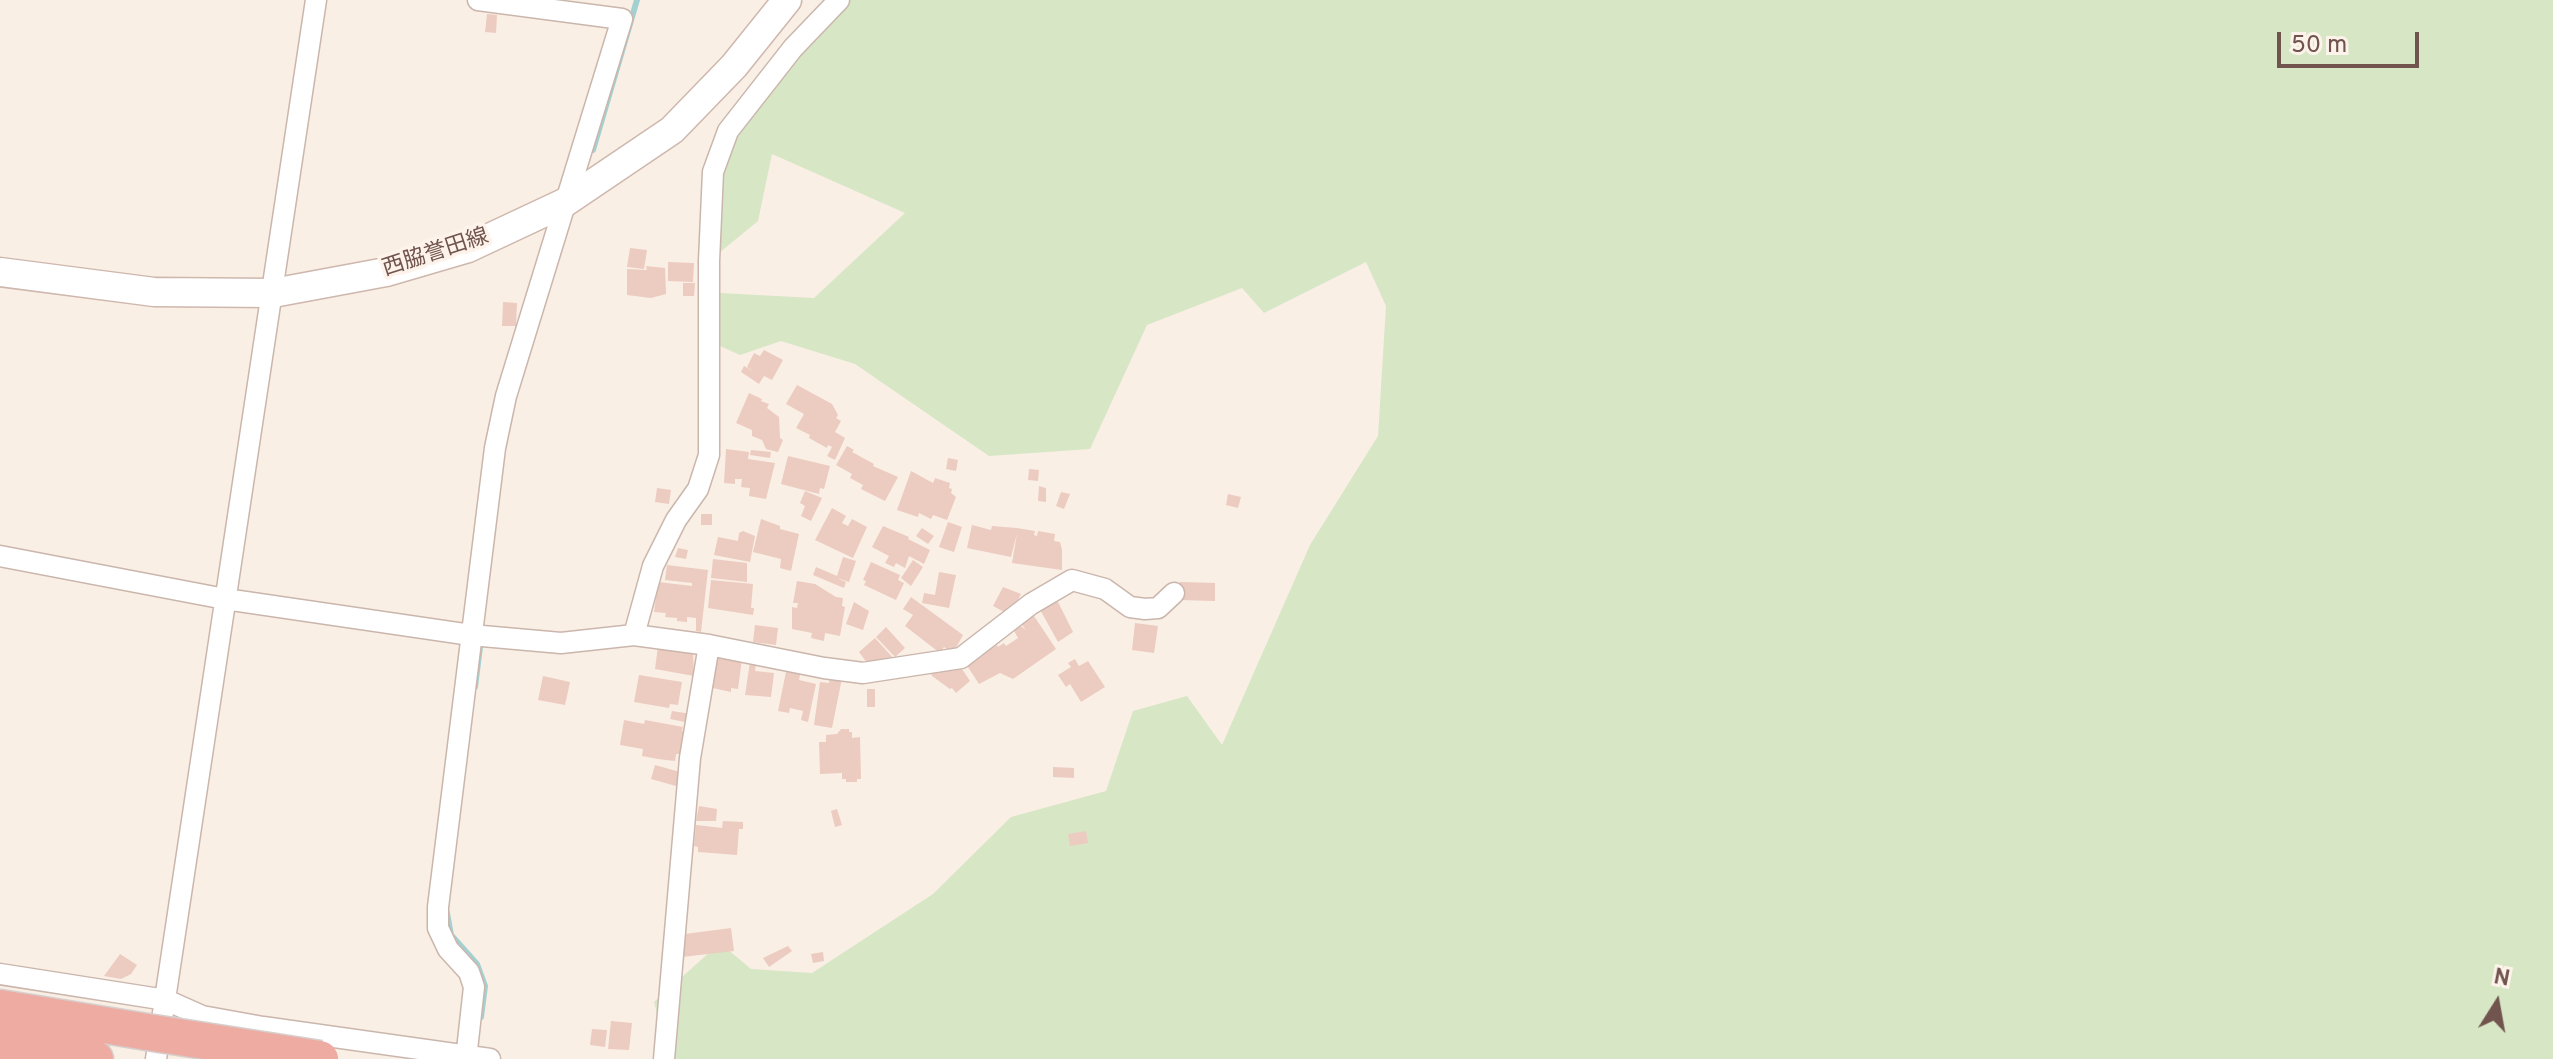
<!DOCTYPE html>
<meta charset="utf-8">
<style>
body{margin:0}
#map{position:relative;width:2553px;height:1059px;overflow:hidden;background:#faefe5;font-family:Overpass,sans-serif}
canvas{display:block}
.north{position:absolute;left:2457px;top:963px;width:80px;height:80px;-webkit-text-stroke:6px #fdf3eb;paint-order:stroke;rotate:11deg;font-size:22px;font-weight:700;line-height:32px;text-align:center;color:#70544d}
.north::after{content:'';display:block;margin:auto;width:28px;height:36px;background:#70544d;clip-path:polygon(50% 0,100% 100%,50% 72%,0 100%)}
.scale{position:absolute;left:2277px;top:32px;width:142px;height:36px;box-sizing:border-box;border:4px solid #70544d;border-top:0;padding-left:10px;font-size:24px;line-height:28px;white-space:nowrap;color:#70544d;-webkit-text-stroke:6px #fdf3eb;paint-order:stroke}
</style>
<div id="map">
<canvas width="2553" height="1059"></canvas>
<div class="north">N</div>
<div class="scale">50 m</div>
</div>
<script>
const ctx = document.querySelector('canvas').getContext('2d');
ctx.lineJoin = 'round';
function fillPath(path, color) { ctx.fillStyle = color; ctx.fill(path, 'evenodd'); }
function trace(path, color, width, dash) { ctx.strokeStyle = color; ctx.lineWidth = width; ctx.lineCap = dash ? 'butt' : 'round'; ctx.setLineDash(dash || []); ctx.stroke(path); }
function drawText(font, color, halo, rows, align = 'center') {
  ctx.font = font + ' Overpass,"Noto Sans JP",sans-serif'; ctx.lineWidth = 7; ctx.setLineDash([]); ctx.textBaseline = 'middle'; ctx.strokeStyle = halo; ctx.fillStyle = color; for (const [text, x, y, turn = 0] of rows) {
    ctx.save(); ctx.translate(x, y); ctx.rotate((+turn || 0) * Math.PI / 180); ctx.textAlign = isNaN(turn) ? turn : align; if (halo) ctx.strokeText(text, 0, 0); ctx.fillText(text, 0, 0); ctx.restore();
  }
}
const green = new Path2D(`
 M849,0H2553V1059H669L654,1002L720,943L751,969L812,973L933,894L1011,817L1106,791L1133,711L1187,696L1222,745L1310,545L1378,436L1386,306L1366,262L1264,313L1242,288L1147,325L1090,449L989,456L855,364L781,341L740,355L720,346V293L814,298L905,213L772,154L758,221L719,253L723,152L816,35Z`);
const stream = new Path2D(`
 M593,150L637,0
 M475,687L481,639
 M447,913L451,935L477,964L485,986L481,1017`);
const building = new Path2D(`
 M487,14L497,15L496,33L485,32Z
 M630,248L647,250L644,269L627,267Z
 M668,262L694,263L693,282L668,281Z
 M646,266L665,268L666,294L651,298L627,295V269L647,270Z
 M683,283H695L694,296H683Z
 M503,302L517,303L516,326H502Z
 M764,350L783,360L772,380L764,376L759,384L741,372L744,366L755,372L747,367L754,353L760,356Z
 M797,385L832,404L838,415L836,418L841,421L835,432L845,438L835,460L827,456L832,447L828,445L827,448L809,438L810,435L796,428L804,414L786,404Z
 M749,393L762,399L761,401L769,404L767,408L779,417L780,438L783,440L778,452L766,449L762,440L752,436V430L736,423Z
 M847,446L854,450L852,452L874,464L873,466L898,477L885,501L861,489L863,485L850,478L852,474L836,465Z
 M726,449L749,452L748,459L775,463L766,499L749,496L750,488L741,487L742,479H735V484L724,483Z
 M751,450L771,452L770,458L750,455Z
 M788,456L830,466L824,489L820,488L819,494L781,484Z
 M948,458L958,460L956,471L946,469Z
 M1029,469L1039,470L1038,481L1028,480Z
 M911,471L933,483L935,478L950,483L949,488L952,489L951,493L956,497L947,520L933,515L931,519L919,513L918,517L897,510Z
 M1039,486L1046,488V502L1038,501Z
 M657,488L671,490L669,504L655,502Z
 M805,491L822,498L811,521L801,516L805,506L800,503Z
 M1061,492L1070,494L1064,509L1056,506Z
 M1228,494L1241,497L1238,508L1226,505Z
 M832,508L846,516L842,523L848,526L852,519L867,527L853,558L815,540Z
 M701,514H712V525H701Z
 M761,519L780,526V529L799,534L791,571L780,568L781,559L753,552Z
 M948,522L962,527L954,552L939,547Z
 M972,525L991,530L992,526L1017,528L1035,531L1034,535L1037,536L1038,531L1055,534L1054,541L1060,542L1062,550V570L1012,563L1017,533L1011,557L967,548Z
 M883,526L909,537L908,539L930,550L924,564L909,556L905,568L896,563L894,567L885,563L889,556L872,547Z
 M922,528L934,536L928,544L916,536Z
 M743,531L755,536L750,562L714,555L718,537L738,541L739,533Z
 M678,548L688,550L686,559L675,557Z
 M843,557L856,561L849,582L837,578L846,582L844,588L813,575L816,567L837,576Z
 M713,559L747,563V582L711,578Z
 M913,560L923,567L911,586L901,578Z
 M871,562L900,575L898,580L904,583L896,600L864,585L866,581L863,580Z
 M667,565L708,570L701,632L696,631V618L687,617V622L677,621V618L665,617L666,613L654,612L658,582L692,586V583L665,580Z
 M939,572L956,575L949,608L922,603L924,593L935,595Z
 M711,580L753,584L751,608H754L753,615L708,608Z
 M797,581L815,584L836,597L843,598L842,606L845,607L840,636L825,633L824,641L811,638L812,633L792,629V607L797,608L798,603H793Z
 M1180,582L1215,583V601L1179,600Z
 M1003,587L1021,594L1010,615L993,606Z
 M1055,596L1073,632L1058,642L1038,606Z
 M911,597L963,635L953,653L944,647L940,653L905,626L913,615L903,609Z
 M854,602L869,611L863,630L846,624Z
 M1032,613L1056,649L1013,679L1000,673L979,684L964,661L981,655L997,645L998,647L1004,643L1006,646L1018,638L1012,627L1018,624L1026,630L1019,621Z
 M1135,623L1158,626L1154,653L1132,650Z
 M755,625L778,628L776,645L753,642Z
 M886,627L905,648L895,657L876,637Z
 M875,638L894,659L868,664L859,652Z
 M658,646L693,652L694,676L655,669Z
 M712,655L742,659L738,689L731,688V692L708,687Z
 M1075,659L1079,666L1088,661L1105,687L1081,702L1070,684L1066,687L1058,675L1071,667L1068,663Z
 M750,662L756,663L755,671L774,673L771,697L745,695Z
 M958,663L970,681L956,693L952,688L950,689L932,676L929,670Z
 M787,667L801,670L799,680L816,684L808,722L801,720L803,711L790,708L789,713L778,711Z
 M639,675L682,682L678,705L670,704L669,708L634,702Z
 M543,676L570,682L565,705L538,700Z
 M830,676L842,678L832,728L814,725L820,682L829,683Z
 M867,689H875V707H867Z
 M672,711L691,714L690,723L670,719Z
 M624,720L644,724L645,720L683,727L682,731L690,732L686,754H676L675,761L658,759L642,756L643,749L620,745Z
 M841,729H849V732H852V738L860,737L861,779H857V782H846V779H842V773L820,774L819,742H826V735L837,734Z
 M655,765L687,774L683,788L651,779Z
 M1053,767L1074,768V778L1053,777Z
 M699,806L717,809L716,821H696Z
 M837,809L842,825L835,827L831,811Z
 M723,821L743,822V829H739L737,855L698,852V847L694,846L696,825L722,828Z
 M1086,831L1088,843L1070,846L1068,834Z
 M731,928L734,951L682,957L685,934Z
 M788,946L792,951L769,967L763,958Z
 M823,952L824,961L813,963L811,954Z
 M120,954L137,965L131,974L121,979L104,976Z
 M611,1021L632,1023L629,1050L608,1049Z
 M592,1029L607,1030L605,1047L590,1045Z`);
const street = new Path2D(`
 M0,556L225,599L471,635L561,643L634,635L709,645L824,668L863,673L961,658L1031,604L1072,580L1105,589L1130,607L1145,609L1158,608L1174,593
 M634,635L653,566L676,520L698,489L709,455V261L713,172L728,131L793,48L839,0
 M0,974L166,1000L202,1016L263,1027L490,1059
 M156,1059L316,0
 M466,1059L474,987L469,972L448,949L438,928V907L495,448L506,396L622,19L478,0
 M664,1059L690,758L709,645`);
const secondary = new Path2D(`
 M0,272L154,292L273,293L386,272L468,248L564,203L672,130L734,66L787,0`);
const highway = new Path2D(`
 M0,1008L147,1032
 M0,1043L95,1059`);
const highwayBridge = new Path2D(`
 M147,1032L320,1059`);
const streetNames = [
 ["西脇誉田線",436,254,-18]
];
fillPath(green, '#d7e6c5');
trace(stream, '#a3d1d2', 6);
fillPath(building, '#eccbc0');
trace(street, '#cab6ac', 23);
trace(secondary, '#ceb7ad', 31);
trace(highway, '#d7cfcd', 39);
trace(street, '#fff', 20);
trace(secondary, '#fff', 28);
trace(highway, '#edaba2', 36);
trace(highwayBridge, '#d7cfcd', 39, []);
trace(highwayBridge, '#edaba2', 36);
drawText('22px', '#70544d', '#fdf3eb', streetNames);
</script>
